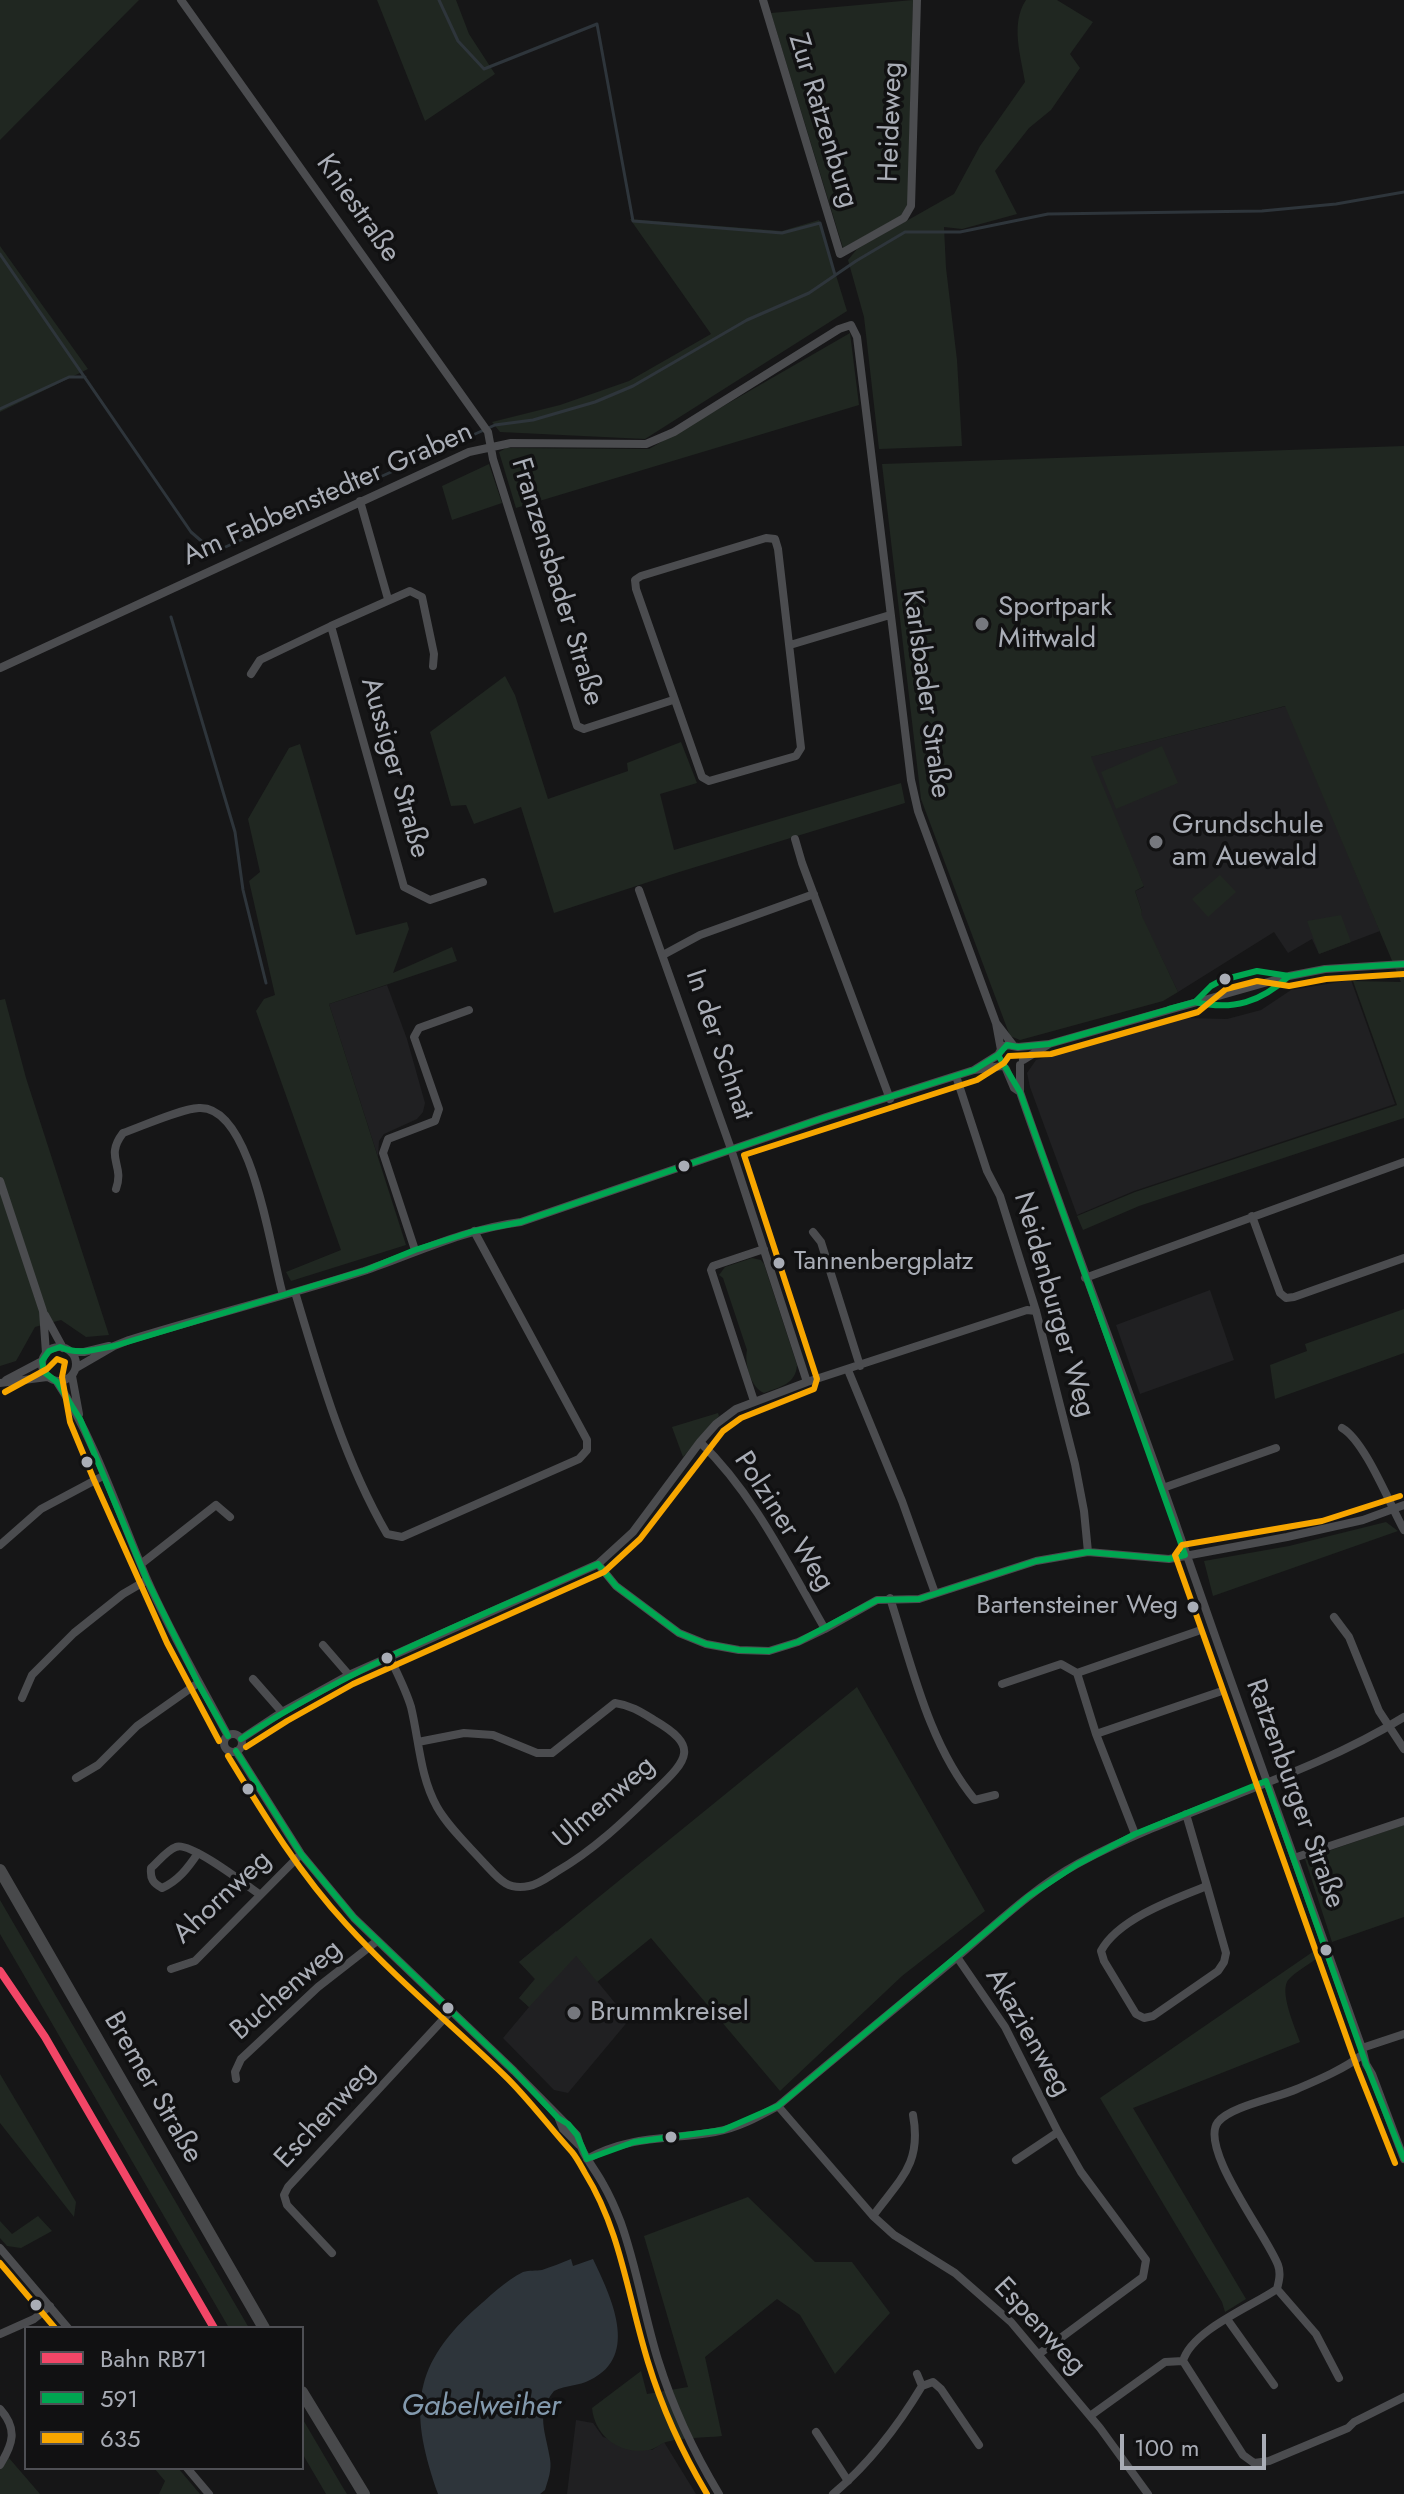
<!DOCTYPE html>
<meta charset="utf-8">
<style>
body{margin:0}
#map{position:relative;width:1404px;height:2494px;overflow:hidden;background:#161617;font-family:Jost,sans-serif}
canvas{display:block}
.legend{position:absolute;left:24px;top:2326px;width:280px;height:144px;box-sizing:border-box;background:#111112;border:2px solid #4e4f54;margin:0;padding:10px 14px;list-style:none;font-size:24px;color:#a9adb6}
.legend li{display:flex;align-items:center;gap:16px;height:40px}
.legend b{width:40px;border:2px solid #4e4f54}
.scale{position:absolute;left:1120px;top:2434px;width:146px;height:36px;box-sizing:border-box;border:4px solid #a9adb6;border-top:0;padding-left:10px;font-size:24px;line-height:28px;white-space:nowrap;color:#a9adb6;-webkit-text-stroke:6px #111112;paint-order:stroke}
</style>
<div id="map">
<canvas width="1404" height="2494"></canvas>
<ul class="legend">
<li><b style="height:10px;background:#f34667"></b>Bahn RB71</li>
<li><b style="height:10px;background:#00a651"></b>591</li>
<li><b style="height:10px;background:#f7a600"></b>635</li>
</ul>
<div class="scale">100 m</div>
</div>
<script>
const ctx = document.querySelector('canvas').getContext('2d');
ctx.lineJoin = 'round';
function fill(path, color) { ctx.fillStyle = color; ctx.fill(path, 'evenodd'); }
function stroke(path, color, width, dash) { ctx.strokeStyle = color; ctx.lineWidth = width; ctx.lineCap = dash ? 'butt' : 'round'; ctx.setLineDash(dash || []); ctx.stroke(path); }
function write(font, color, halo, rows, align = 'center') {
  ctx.font = font + ' Jost,sans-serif'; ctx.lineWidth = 7; ctx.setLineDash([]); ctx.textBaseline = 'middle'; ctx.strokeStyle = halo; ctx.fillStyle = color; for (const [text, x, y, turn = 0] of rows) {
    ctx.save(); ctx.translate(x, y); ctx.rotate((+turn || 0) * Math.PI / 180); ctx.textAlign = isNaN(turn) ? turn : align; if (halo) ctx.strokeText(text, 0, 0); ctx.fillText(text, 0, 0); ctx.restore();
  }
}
fill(new Path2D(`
 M 1286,706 L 1380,931 L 1319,954 L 1312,939 L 1288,953 L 1274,932 L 1178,992 L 1140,914 L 1142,912 L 1135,891 L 1144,887 L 1090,757 Z
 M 1351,980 L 1395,1104 L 1134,1191 L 1077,1215 L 1030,1087 L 1027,1073 L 1036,1060 L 1184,1018 L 1227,1019 L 1261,1010 L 1291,990 Z
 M 387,985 L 407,1039 L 425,1103 L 423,1112 L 417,1119 L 384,1134 L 379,1141 L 378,1157 L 329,1004 Z
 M 1210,1290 L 1234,1360 L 1140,1394 L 1116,1325 Z
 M 556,1931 L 629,2020 L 568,2093 L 554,2090 L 503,2038 L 529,2007 L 519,1998 L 535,1979 L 519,1962 Z
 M 576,2420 L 593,2423 L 603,2437 L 652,2450 L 664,2442 L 696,2494 L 567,2494 Z`), '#202022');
fill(new Path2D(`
 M 0,0 L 139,0 L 0,140 Z
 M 377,0 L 456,0 L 469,34 L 495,74 L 425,121 Z
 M 913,0 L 908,204 L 901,216 L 843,248 L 771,13 Z
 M 1026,0 L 1057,0 L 1093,22 L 1070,54 L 1080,68 L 1051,110 L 1029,128 L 995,171 L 1017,214 L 962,229 L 944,227 L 946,268 L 957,360 L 962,446 L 879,449 L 864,317 L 848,260 L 857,249 L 954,194 L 980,146 L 1025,82 C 1021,56 1010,24 1026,0 Z
 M 630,219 L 782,231 L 819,220 L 847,311 L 645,439 L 500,432 L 492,422 L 560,405 L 629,381 L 711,334 Z
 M 0,246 L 88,369 L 0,412 Z
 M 850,333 L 859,405 L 516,508 L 499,452 L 506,448 L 649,449 Z
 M 1404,446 L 1404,1118 L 1139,1206 L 1083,1230 L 1077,1216 L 1135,1192 L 1397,1105 L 1353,981 L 1401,982 L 1285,706 L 1091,757 L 1144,886 L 1135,891 L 1142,912 L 1141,914 L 1178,992 L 1163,1001 L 1020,1040 L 1010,1036 L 921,799 L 882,464 Z
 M 489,464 L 502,503 L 452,520 L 442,486 Z
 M 505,676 L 515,695 L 548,799 L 628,771 L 627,763 L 681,742 L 697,783 L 660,794 L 674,850 L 901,783 L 905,803 L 676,873 L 554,913 L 521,807 L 474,824 L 466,805 L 451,806 L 430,732 Z
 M 300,744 L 356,935 L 407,922 L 409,929 L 393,973 L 452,947 L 457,961 L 329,1004 L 406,1245 L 291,1281 L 286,1272 L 341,1250 L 256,1011 L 264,999 L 275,995 L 249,881 L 260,872 L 248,819 L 289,748 Z
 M 1162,746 L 1178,783 L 1116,809 L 1101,772 Z
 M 1220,875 L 1236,892 L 1208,917 L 1192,899 Z
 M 1341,915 L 1351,942 L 1319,954 L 1307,921 Z
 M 5,999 L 26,1078 L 109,1335 L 86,1337 L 61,1320 L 35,1327 L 16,1361 L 0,1366 L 0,1000 Z
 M 752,1258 L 761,1260 L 764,1264 L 797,1365 C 796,1384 780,1387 764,1393 C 751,1388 744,1363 747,1350 L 723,1278 L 719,1275 L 725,1267 Z
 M 1404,1309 L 1404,1353 L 1275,1399 L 1270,1365 L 1307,1351 L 1305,1344 Z
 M 718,1413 L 719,1416 L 683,1457 L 672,1427 Z
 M 1386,1522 L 1398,1531 L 1213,1596 L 1204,1561 L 1289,1546 Z
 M 857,1687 L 985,1911 L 902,1976 L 780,2091 L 651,1938 L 597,1982 L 576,1956 L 529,2007 L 519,1998 L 535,1979 L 519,1962 Z
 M 1404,1825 L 1404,1917 L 1332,1942 L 1305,1859 Z
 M 0,1900 L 249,2328 L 229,2328 L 0,1934 Z
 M 1314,1951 L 1316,1959 C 1308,1965 1297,1971 1289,1979 C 1278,1990 1295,2027 1300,2042 L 1133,2108 L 1246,2299 L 1225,2312 L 1222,2302 L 1100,2098 Z
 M 0,2074 L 76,2202 L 74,2217 L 0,2123 Z
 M 748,2197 L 815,2262 L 852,2262 L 890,2313 L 835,2374 L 800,2315 L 777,2299 L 705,2357 L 722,2436 C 704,2438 683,2437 666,2442 C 660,2444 655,2449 649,2450 C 620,2455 595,2437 592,2408 L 641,2371 L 647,2394 L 688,2387 L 644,2236 Z
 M 38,2216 L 52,2231 L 21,2248 L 7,2246 L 0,2238 L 0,2221 L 12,2234 Z
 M 302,2418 L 342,2486 L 347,2494 L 326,2494 L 302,2453 Z
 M 9,2458 L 40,2494 L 0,2494 L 0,2470 Z
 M 154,2468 L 178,2468 L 200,2494 L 159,2494 L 165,2481 Z`), '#202721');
fill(new Path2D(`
 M 571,2259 L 573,2266 L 593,2259 C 610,2295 641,2356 590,2380 C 579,2386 566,2385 554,2391 C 535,2414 546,2432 550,2459 C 552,2470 548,2480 545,2490 L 540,2494 L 438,2494 C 411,2416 409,2369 474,2310 C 488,2298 506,2280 523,2272 C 529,2270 536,2271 542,2270 C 551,2267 561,2263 571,2259 Z`), '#2e353b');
stroke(new Path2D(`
 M 439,0 L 458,41 L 484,69 L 597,24 L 633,221 L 782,233 L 820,223 L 835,275
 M 0,254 L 191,532 L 206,545 L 221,549 L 495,425 L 533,420 L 595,402 L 633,386 L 747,320 L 809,293 L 856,261 L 905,232 L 960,232 L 1048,214 L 1262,211 L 1336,204 L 1404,192
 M 0,409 L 69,377 L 85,377
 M 171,617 L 235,832 L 243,890 L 266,983`), '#2e353b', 3);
stroke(new Path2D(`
 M 181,0 L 488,432 L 493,459 L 577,726 L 584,729 L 673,700
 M 763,0 L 840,254 L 904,218 L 911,206 L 917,0
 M 360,501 L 388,599
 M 766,538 L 775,539 L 778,549 L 801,748 L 796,756 L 709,781 L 702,777 L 636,589 L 635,580 L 641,576 Z
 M 790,645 L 890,615
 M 433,666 L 434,654 L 422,597 L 410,591 L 331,626 L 404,887 L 430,900 L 483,882
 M 0,668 L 469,452 L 511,443 L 646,444 L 674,432 L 839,329 L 851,325 L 857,337 L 911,780 L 918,811 L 996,1023 L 1001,1050
 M 251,674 L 260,660 L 331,626
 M 795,839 L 802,863 L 890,1099
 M 639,890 L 731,1149 L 807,1382
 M 663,955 L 700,935 L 814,894
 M 996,1023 L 1013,1045
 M 1023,1060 L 1049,1044 L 1289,976 L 1325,969 L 1404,964
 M 1006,1069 L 1014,1088 L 1020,1092 C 1071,1239 1127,1383 1178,1530 C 1238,1703 1300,1875 1362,2048 L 1366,2064 L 1372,2074 L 1404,2159
 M 974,1070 L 998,1055 L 1002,1048 L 1007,1045 L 1018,1047 L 1049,1044
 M 956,1076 L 987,1171 L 1000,1196 L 1036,1311 L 1075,1464 L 1084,1511 L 1088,1552
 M 1020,1092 L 1020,1065
 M 0,1181 L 43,1311 L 46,1353
 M 116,1189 C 125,1164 104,1158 123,1133 C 143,1126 180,1109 199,1108 C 253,1105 271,1256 283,1295
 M 1252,1216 L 1280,1293 L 1286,1298 L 1294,1297 L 1404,1258
 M 813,1232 L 821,1242 L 860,1366
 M 415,1250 L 383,1153 L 388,1139 L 435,1121 L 439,1109 L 414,1037 L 419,1028 L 469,1010
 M 1085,1278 L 1404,1162
 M 295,1292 C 319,1373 344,1460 387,1534 L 402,1537 L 579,1459 L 587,1450 L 587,1440 L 474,1231
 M 45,1315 L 63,1348
 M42 1364a17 17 0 1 1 34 0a17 17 0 1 1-34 0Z
 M 71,1352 L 84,1352 L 109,1346
 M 76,1368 L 114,1346 L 129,1340 C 207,1316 286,1296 364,1271 C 416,1253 465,1229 521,1222 L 826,1117 L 974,1070 L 1002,1066
 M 848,1370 L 902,1501 L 935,1593
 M 72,1376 L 79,1414
 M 6,1380 L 42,1361
 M 57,1382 C 95,1439 119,1514 146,1577 C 170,1632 200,1683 228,1736
 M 0,1383 L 47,1377
 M 754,1401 L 711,1270 L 713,1266 L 764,1249
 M 1342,1428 C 1365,1441 1390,1505 1404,1530
 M 700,1442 C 754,1494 788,1565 825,1629
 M 1163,1488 L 1276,1448
 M 0,1545 L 41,1509 L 103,1476
 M 141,1564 L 216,1505 L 230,1517
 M 598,1564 L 616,1586 L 679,1633 L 706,1644 L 739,1650 L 769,1651 L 798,1642 L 825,1629 L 877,1600 L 919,1599 L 1036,1561 L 1088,1552 L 1169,1559 L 1287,1537 L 1363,1520 L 1404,1505
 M 890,1598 C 912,1666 929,1745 975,1800 L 995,1795
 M 1334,1617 L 1349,1637 L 1379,1711 L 1404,1749
 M 323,1645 L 349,1675
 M 389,1656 C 397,1673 406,1690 411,1707 C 419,1740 420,1777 437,1807 C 449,1828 468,1845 484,1863 C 498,1878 507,1891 529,1886 C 539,1884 548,1877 556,1872 C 594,1850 624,1821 655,1791 C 689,1759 699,1746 654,1720 C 641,1712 630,1705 615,1703 L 552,1753 L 537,1753 L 493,1735 L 464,1733 L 418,1742
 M 253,1679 L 282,1712
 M 1002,1684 L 1061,1664 L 1077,1673
 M 22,1698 L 32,1675 L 74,1633 L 123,1594 L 147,1580
 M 1096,1734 L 1077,1673 L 1198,1631
 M224 1743a9 9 0 1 1 18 0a9 9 0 1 1-18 0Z
 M 241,1739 L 282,1712 L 349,1675 L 598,1564 L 633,1532 L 700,1442 L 716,1424 L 736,1409 L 807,1382 L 1027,1310 L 1036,1311
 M 236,1751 L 301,1854 L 354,1918 L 514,2071 L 577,2135 C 581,2154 594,2167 603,2184 C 610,2196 616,2210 621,2223 C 637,2268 644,2315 658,2360 C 673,2408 693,2451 719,2494
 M 76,1778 L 98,1765 L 137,1726 L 198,1683
 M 1186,1814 L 1207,1886
 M 1135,1834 L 1096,1734 L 1219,1692
 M 198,1853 C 188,1868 178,1881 162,1888 C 153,1883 150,1879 151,1868 C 158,1862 167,1850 176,1847 C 189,1841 245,1884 259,1894
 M 1294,1858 L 1404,1821
 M 1207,1886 L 1226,1953 L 1224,1962 L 1218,1971 L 1153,2016 L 1144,2018 L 1136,2014 L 1104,1961 L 1101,1951 C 1118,1919 1174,1899 1207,1886 Z
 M 957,1957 L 1005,2027 L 1058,2132 L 1081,2172 L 1146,2260 L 1143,2277 L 1039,2354
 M 171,1969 L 195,1961 L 301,1854
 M 1362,2048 L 1404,2034
 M 236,2079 L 235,2072 L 241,2059 L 318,1987 L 377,1941
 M 778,2106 L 873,2216 L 894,2235 L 955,2273 L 1011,2322 L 1100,2428 L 1148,2494
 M 559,2119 L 563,2129 L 579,2145
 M 587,2159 C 630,2135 669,2140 715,2132 C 738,2128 758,2117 778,2106 C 837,2056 896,2008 955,1959 C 995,1925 1033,1888 1079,1863 C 1183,1807 1304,1779 1404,1717
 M 1016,2160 L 1058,2132
 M 873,2216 C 900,2179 922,2164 913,2115
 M 0,2248 L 68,2328
 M 332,2253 L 287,2205 L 284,2195 L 288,2187 L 451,2011
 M 1277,2289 L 1316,2334 L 1339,2378
 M 1227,2319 L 1274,2385
 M 0,2334 L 34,2319 L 50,2306
 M 1183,2361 L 1243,2455 L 1254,2463 L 1269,2461 L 1348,2428 L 1354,2422 L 1404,2397
 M 917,2374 L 922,2386
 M 0,2409 C 18,2429 13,2444 0,2465
 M 1090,2416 L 1165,2362 L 1183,2361 C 1192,2330 1251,2307 1277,2289 C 1279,2281 1281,2273 1278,2265 C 1268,2237 1198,2148 1218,2122 C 1231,2106 1277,2098 1297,2089 C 1318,2080 1344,2069 1362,2055
 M 816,2432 L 848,2481
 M 187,2468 L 209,2494
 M 833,2494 C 869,2464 898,2426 922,2386 L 933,2382 L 941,2389 L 979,2445`), '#4b4c4f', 8);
stroke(new Path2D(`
 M 0,1870 L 264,2328
 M 302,2392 L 364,2494`), '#48494b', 12);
stroke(new Path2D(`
 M 1195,1002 C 1233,1011 1261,1002 1289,976
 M 1169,1009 L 1195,1002 L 1211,986 L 1222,980 L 1257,971 L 1289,976 L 1325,969 L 1404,964
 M 998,1055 L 1020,1092 L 1185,1555
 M 598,1564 L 616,1586 L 679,1633 L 706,1644 L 739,1650 L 769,1651 L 798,1642 L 877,1600 L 919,1599 L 1036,1561 L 1088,1552 L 1169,1559 L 1185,1555
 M 228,1736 L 198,1683 L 147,1580 L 80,1419 L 57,1382 L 44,1372 L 42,1361 L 49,1351 L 60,1347 C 78,1355 95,1350 114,1346 L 366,1270 L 415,1250 L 474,1231 L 521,1222 L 826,1117 L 974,1070 L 998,1055 L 1007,1045 L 1018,1047 L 1049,1044 L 1195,1002
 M 241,1739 C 352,1666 477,1618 598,1564
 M 236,1751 L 301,1854 L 354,1918 L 514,2071 L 558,2118 L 568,2124 L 577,2135 L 587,2159
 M 1266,1781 L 1366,2064 L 1404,2159
 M 587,2159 L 634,2142 L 723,2130 L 778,2106 L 1029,1896 L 1076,1865 L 1135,1834 L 1266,1781`), '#00a651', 6);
stroke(new Path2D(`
 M 5,1392 L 47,1369 L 57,1359 L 65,1362 L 62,1377 L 70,1422 L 94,1480 L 167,1643 L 219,1741
 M 246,1747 L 287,1721 L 353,1684 L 604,1572 L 640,1539 L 723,1431 L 741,1418 L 814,1389 L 817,1379 L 744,1155 L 977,1080 L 1004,1063 L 1009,1056 L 1051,1054 L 1198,1012 L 1226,989 L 1257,981 L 1289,986 L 1326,979 L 1404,974
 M 228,1756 C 264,1815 299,1873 346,1924 C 395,1978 452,2025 504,2075 C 529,2099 549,2127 572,2152 C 577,2158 581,2166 585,2173 C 621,2231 628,2298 648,2362 C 662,2408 682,2452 707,2494
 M 1395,2163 L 1357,2067 L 1175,1555 L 1182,1545 L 1322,1521 L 1400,1496
 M 0,2263 L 55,2328`), '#f7a600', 6);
stroke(new Path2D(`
 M 0,1971 L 45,2037 L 214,2328`), '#f34667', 8);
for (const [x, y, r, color] of [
 [982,624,8,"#76787e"],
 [1156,842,8,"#76787e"],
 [1225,979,7,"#a9adb6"],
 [684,1166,7,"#a9adb6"],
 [779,1263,7,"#a9adb6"],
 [87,1462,7,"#a9adb6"],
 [1193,1607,7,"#a9adb6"],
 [387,1658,7,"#a9adb6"],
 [248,1789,7,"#a9adb6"],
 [1326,1950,7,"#a9adb6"],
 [448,2008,7,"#a9adb6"],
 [574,2013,8,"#76787e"],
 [671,2137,7,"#a9adb6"],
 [36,2305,7,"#a9adb6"]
]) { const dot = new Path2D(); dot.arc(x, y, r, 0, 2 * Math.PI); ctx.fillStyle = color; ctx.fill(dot); stroke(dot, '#111112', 3); }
write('26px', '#a9adb6', '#111112', [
 ["Tannenbergplatz",794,1263],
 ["Bartensteiner Weg",1178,1607,"right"]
], 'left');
write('28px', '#a9adb6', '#111112', [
 ["Zur Ratzenburg",822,121,73],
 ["Heideweg",892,122,-88],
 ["Kniestraße",357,209,55],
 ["Am Fabbenstedter Graben",328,495,-24],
 ["Franzensbader Straße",556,582,73],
 ["Karlsbader Straße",925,694,82],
 ["Aussiger Straße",394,768,74],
 ["In der Schnat",718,1045,71],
 ["Neidenburger Weg",1053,1305,74],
 ["Polziner Weg",783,1522,57],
 ["Ratzenburger Straße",1294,1794,70],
 ["Ulmenweg",605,1803,-41],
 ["Ahornweg",223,1898,-43],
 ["Buchenweg",287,1991,-41],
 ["Akazienweg",1027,2033,60],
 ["Bremer Straße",152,2088,60],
 ["Eschenweg",326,2116,-47],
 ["Espenweg",1039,2327,47]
]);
write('28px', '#a9adb6', '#111112', [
 ["Sportpark",998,608],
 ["Mittwald",998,640],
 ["Grundschule",1172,826],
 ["am Auewald",1172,858],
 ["Brummkreisel",590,2013]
], 'left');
write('italic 30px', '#839aae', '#111112', [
 ["Gabelweiher",481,2408]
]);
</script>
